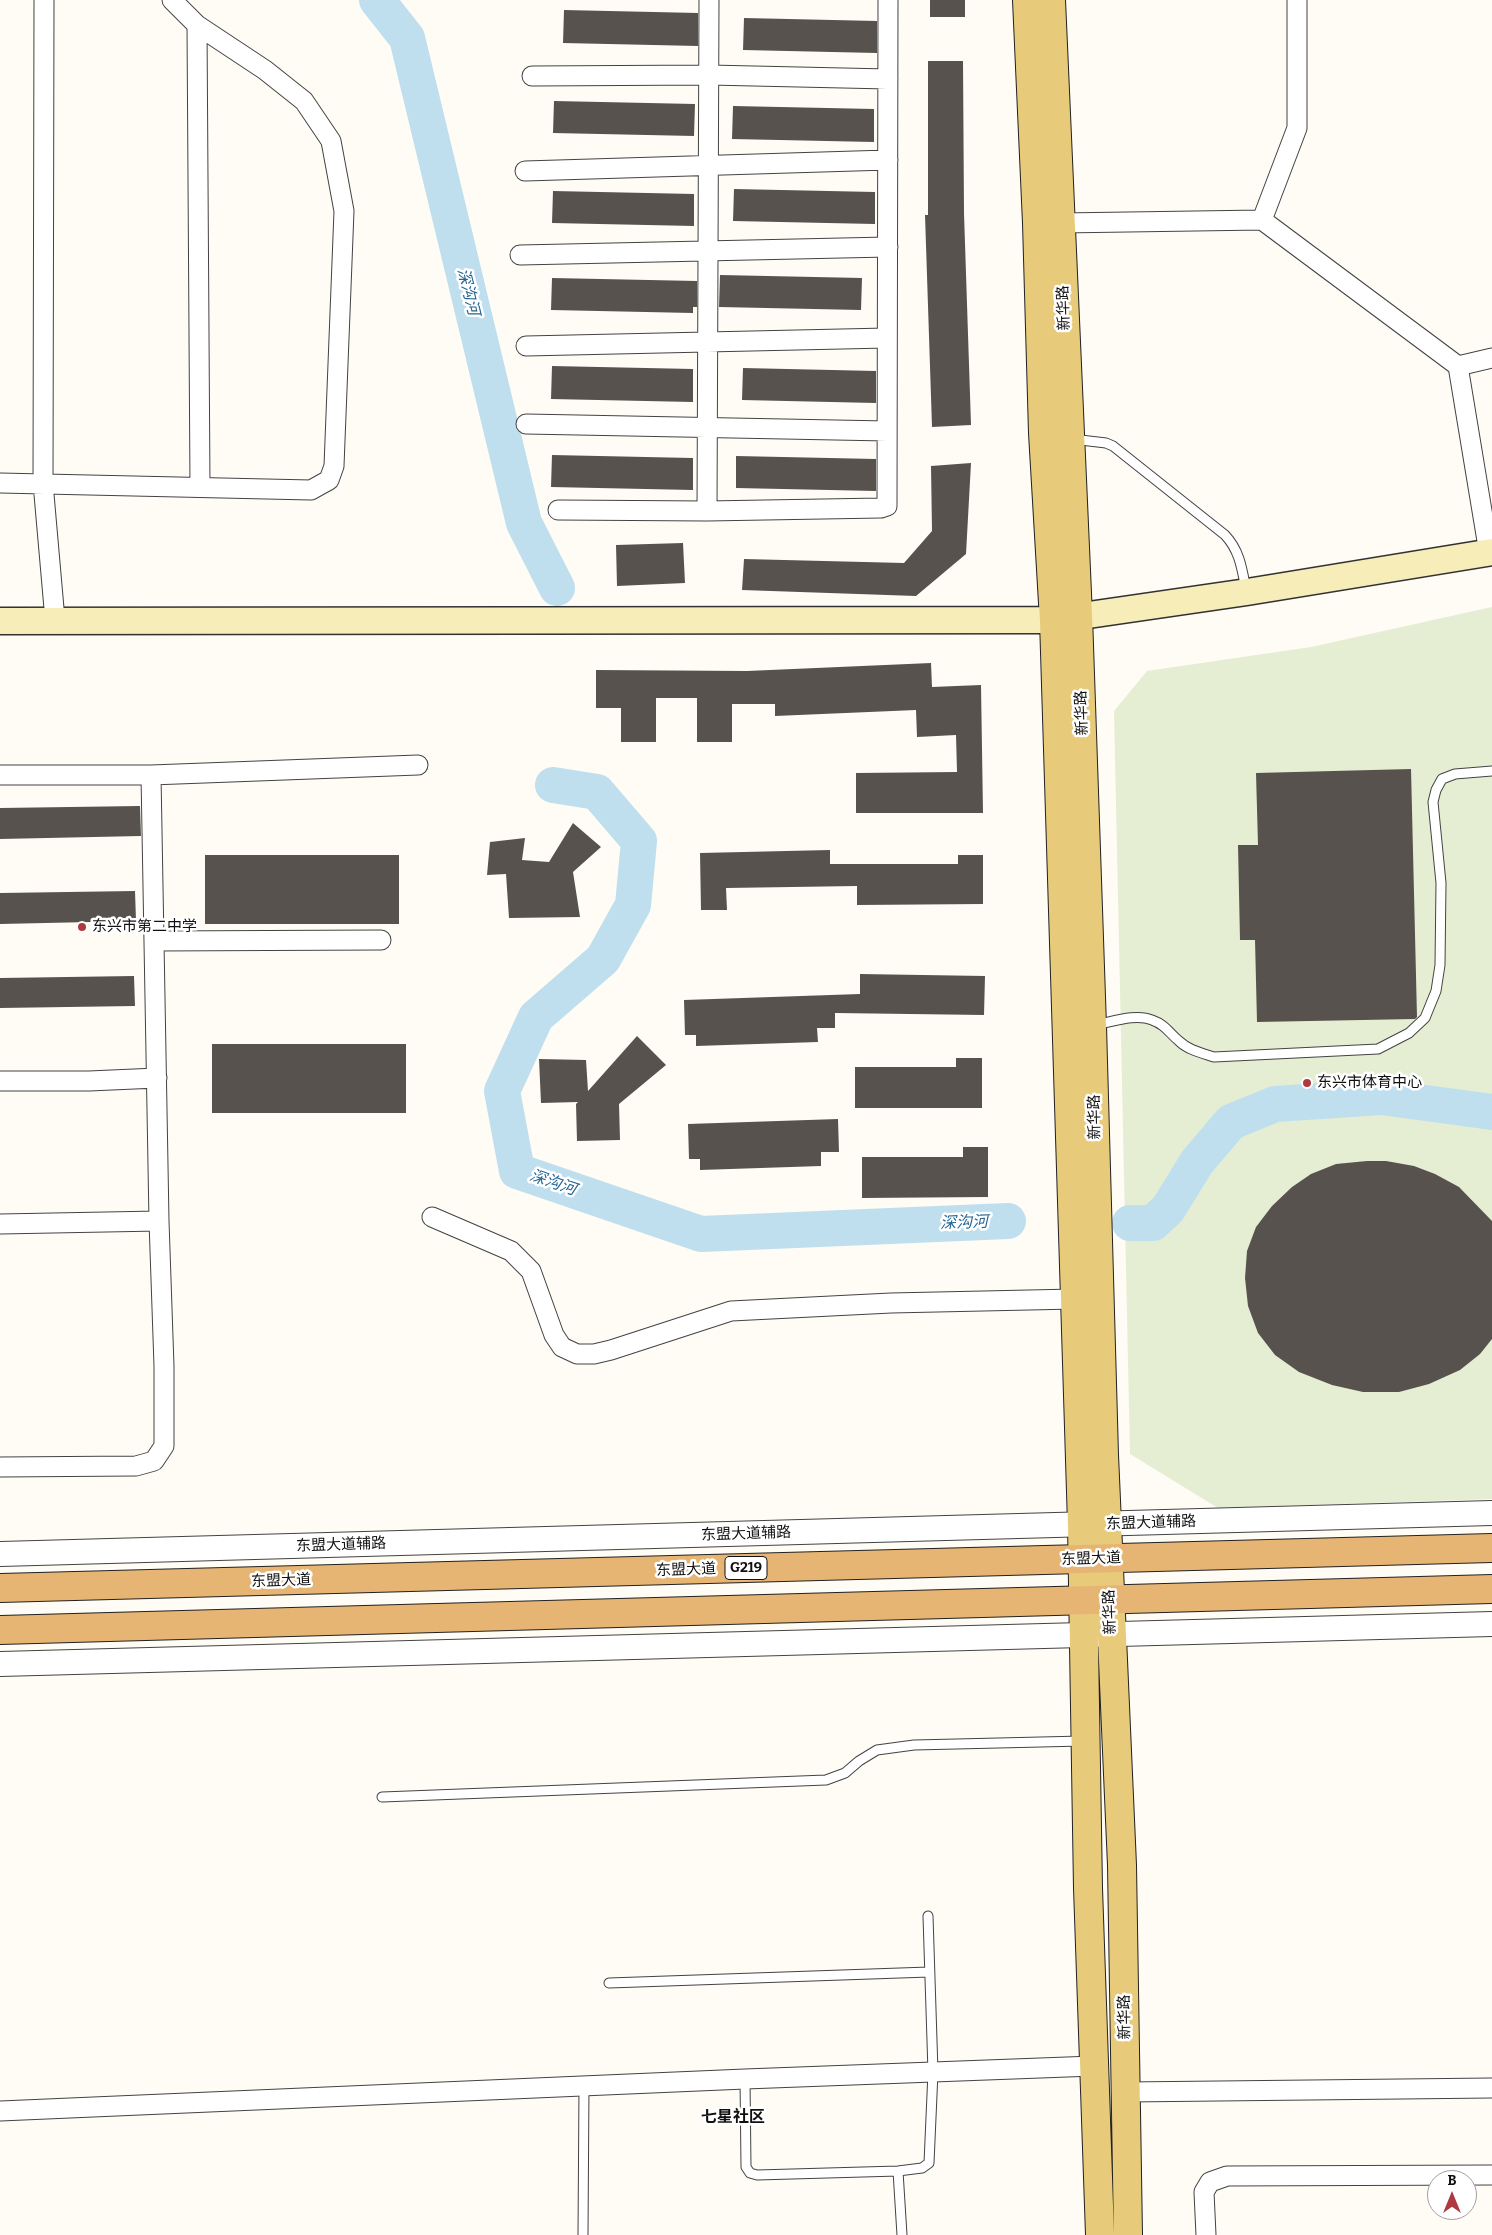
<!DOCTYPE html>
<meta charset="utf-8">
<style>
body{margin:0}
#map{position:relative;width:1492px;height:2235px;overflow:hidden;background:#fefcf5;font-family:Bitter,serif}
canvas{display:block}
.north{position:absolute;left:1427px;top:2170px;width:50px;height:50px;box-sizing:border-box;background:#fff;border:1px solid #9f9f9f;border-radius:50%;rotate:0deg;font-size:14px;font-weight:700;line-height:20px;text-align:center;color:#101010}
.north::after{content:'';display:block;margin:auto;width:18px;height:22px;background:#b03841;clip-path:polygon(50% 0,100% 100%,50% 72%,0 100%)}
</style>
<div id="map">
<canvas width="1492" height="2235"></canvas>
<div class="north">B</div>
</div>
<script>
const ctx = document.querySelector('canvas').getContext('2d');
ctx.lineJoin = 'round';
function fill(path, color) { ctx.fillStyle = color; ctx.fill(path, 'evenodd'); }
function stroke(path, color, width, dash) { ctx.strokeStyle = color; ctx.lineWidth = width; ctx.lineCap = dash ? 'butt' : 'round'; ctx.setLineDash(dash || []); ctx.stroke(path); }
function write(font, color, halo, rows, align = 'center') {
  ctx.font = font + ' Bitter,"Noto Sans SC",serif'; ctx.lineWidth = 5; ctx.setLineDash([]); ctx.textBaseline = 'middle'; ctx.strokeStyle = halo; ctx.fillStyle = color; for (const [text, x, y, turn = 0] of rows) {
    ctx.save(); ctx.translate(x, y); ctx.rotate((+turn || 0) * Math.PI / 180); ctx.textAlign = isNaN(turn) ? turn : align; if (halo) ctx.strokeText(text, 0, 0); ctx.fillText(text, 0, 0); ctx.restore();
  }
}
fill(new Path2D(`
 M 1492,607 L 1492,1499 L 1218,1508 L 1130,1454 L 1114,711 L 1147,671 L 1311,647 Z`), '#e5eed2');
stroke(new Path2D(`
 M 377,0 L 407,38 L 524,523 L 557,588
 M 553,785 L 597,792 L 639,841 L 633,905 L 603,959 L 536,1017 L 502,1091 L 517,1171 L 701,1234 L 1008,1221
 M 1130,1223 L 1153,1223 L 1168,1209 L 1197,1162 L 1231,1122 L 1275,1104 L 1381,1097 L 1492,1112`), '#bfdfef', 36);
fill(new Path2D(`
 M 930,0 L 965,0 L 965,17 L 930,17 Z
 M 564,10 L 698,13 L 698,46 L 563,43 Z
 M 744,18 L 877,21 L 877,53 L 743,50 Z
 M 928,61 L 963,61 L 964,213 L 971,425 L 932,427 L 925,215 L 928,215 Z
 M 554,101 L 695,104 L 694,136 L 553,133 Z
 M 733,106 L 874,109 L 874,142 L 732,139 Z
 M 734,189 L 875,192 L 875,224 L 733,221 Z
 M 553,191 L 694,194 L 694,226 L 552,223 Z
 M 720,275 L 862,278 L 861,310 L 719,307 Z
 M 552,278 L 697,281 L 697,307 L 693,307 L 693,313 L 551,310 Z
 M 552,366 L 693,369 L 693,402 L 551,399 Z
 M 743,368 L 876,371 L 876,403 L 742,400 Z
 M 552,455 L 693,458 L 693,490 L 551,487 Z
 M 736,456 L 876,459 L 876,491 L 736,488 Z
 M 971,463 L 966,554 L 916,596 L 742,590 L 744,559 L 904,563 L 932,531 L 931,466 Z
 M 683,543 L 685,583 L 617,586 L 616,545 Z
 M 931,663 L 932,687 L 981,685 L 983,813 L 856,813 L 856,773 L 957,772 L 956,735 L 917,737 L 916,710 L 775,716 L 775,704 L 732,704 L 732,742 L 697,742 L 697,698 L 656,698 L 656,742 L 621,742 L 621,708 L 596,708 L 596,670 L 747,671 Z
 M 1411,769 L 1417,1017 L 1415,1019 L 1257,1022 L 1255,940 L 1240,940 L 1238,845 L 1258,845 L 1256,773 Z
 M 140,806 L 141,836 L 0,839 L 0,808 Z
 M 573,823 L 601,847 L 573,872 L 580,917 L 509,918 L 506,874 L 487,875 L 490,842 L 525,838 L 522,860 L 549,862 Z
 M 830,850 L 830,864 L 958,864 L 958,855 L 983,855 L 983,904 L 857,905 L 857,886 L 726,888 L 727,910 L 701,910 L 700,853 Z
 M 205,855 L 399,855 L 399,924 L 205,924 Z
 M 135,891 L 136,921 L 0,924 L 0,893 Z
 M 860,974 L 985,976 L 984,1015 L 835,1013 L 835,1028 L 817,1028 L 818,1042 L 696,1046 L 696,1035 L 685,1035 L 684,1000 L 860,994 Z
 M 134,976 L 135,1006 L 0,1008 L 0,978 Z
 M 637,1036 L 666,1065 L 619,1104 L 620,1140 L 577,1141 L 576,1104 L 578,1102 L 541,1103 L 539,1059 L 586,1060 L 588,1091 Z
 M 212,1044 L 406,1044 L 406,1113 L 212,1113 Z
 M 956,1058 L 982,1058 L 982,1108 L 855,1108 L 855,1067 L 956,1067 Z
 M 838,1119 L 839,1152 L 821,1152 L 821,1166 L 700,1170 L 700,1159 L 689,1159 L 688,1124 Z
 M 963,1147 L 988,1147 L 988,1197 L 862,1198 L 862,1157 L 963,1157 Z
 M 1367,1161 L 1386,1161 L 1414,1166 L 1435,1174 L 1459,1187 L 1492,1221 L 1492,1339 L 1480,1354 L 1460,1370 L 1429,1384 L 1399,1392 L 1363,1392 L 1332,1385 L 1299,1372 L 1275,1355 L 1258,1333 L 1248,1306 L 1245,1278 L 1247,1251 L 1256,1227 L 1272,1206 L 1292,1187 L 1311,1174 L 1336,1164 Z`), '#58524e');
const service = new Path2D(`
 M 1072,439 L 1106,443 L 1113,446 L 1225,535 C 1240,551 1242,569 1246,590
 M 1095,1025 C 1112,1022 1136,1013 1152,1020 C 1166,1025 1169,1033 1179,1041 C 1188,1050 1202,1053 1214,1057 L 1378,1049 L 1409,1033 L 1425,1018 L 1436,991 L 1440,965 L 1441,883 L 1433,802 L 1436,790 L 1442,779 L 1455,774 L 1492,771
 M 382,1797 L 826,1780 L 845,1773 L 859,1761 L 877,1750 L 914,1745 L 1083,1741
 M 609,1983 L 929,1972
 M 745,2079 L 746,2167 L 750,2173 L 757,2175 L 898,2171 L 922,2168 L 929,2163 L 933,2072 L 928,1916
 M 898,2171 L 902,2235
 M 583,2235 L 584,2086`);
const minor = new Path2D(`
 M 44,0 L 43,483 L 55,620
 M 197,25 L 200,487
 M 532,76 L 709,75 L 888,79
 M 525,171 L 888,160
 M 1262,220 L 1297,128 L 1297,0
 M 1061,223 L 1262,220 L 1458,366 L 1489,553
 M 520,255 L 888,247
 M 526,346 L 887,338
 M 1458,366 L 1492,358
 M 526,424 L 887,431
 M 0,483 L 311,490 L 329,480 L 334,466 L 344,211 L 331,141 L 304,101 L 265,70 L 197,25 L 172,0
 M 558,510 L 707,511 L 881,508 L 887,506 L 888,0
 M 707,511 L 709,0
 M 0,775 L 151,775 L 159,1221 L 164,1366 L 164,1446 L 154,1461 L 136,1466 L 0,1467
 M 151,775 L 418,765
 M 154,941 L 381,940
 M 0,1081 L 89,1081 L 157,1078
 M 432,1217 L 511,1251 L 531,1271 L 554,1335 L 562,1347 L 577,1354 L 594,1354 L 611,1350 L 731,1311 L 891,1303 L 1075,1299
 M 0,1224 L 159,1221
 M 1127,2092 L 1492,2088
 M 0,2111 L 745,2079 L 1094,2066
 M 1206,2235 L 1204,2192 L 1210,2182 L 1227,2176 L 1492,2175`);
const tertiary = new Path2D(`
 M 0,1554 L 1492,1513
 M 0,1664 L 1492,1624`);
const secondary = new Path2D(`
 M 0,621 L 1054,620 L 1247,592 L 1492,552`);
const primary = new Path2D(`
 M 1027,0 L 1037,223 L 1043,433 L 1054,620 L 1082,1524 L 1088,1888 L 1100,2235
 M 1051,0 L 1078,616 L 1092,1026 L 1104,1455 L 1122,1865 L 1128,2235`);
const trunk = new Path2D(`
 M 0,1588 L 1492,1548
 M 0,1630 L 1492,1589`);
stroke(service, '#434343', 11);
stroke(minor, '#434343', 21);
stroke(tertiary, '#434343', 26);
stroke(secondary, '#323232', 29);
stroke(primary, '#212121', 30);
stroke(trunk, '#212121', 30);
stroke(service, '#fff', 9);
stroke(minor, '#fff', 19);
stroke(tertiary, '#fff', 24);
stroke(secondary, '#f6edb8', 26);
stroke(primary, '#e8ca7b', 28);
stroke(trunk, '#e6b574', 28);
for (const [x, y, r, color] of [
 [82,927,5,"#b03841"],
 [1307,1083,5,"#b03841"]
]) { const dot = new Path2D(); dot.arc(x, y, r, 0, 2 * Math.PI); ctx.fillStyle = color; ctx.fill(dot); stroke(dot, '#fff', 2); }
for (const [x, y, w] of [
 [746,1568,42]
]) { const box = new Path2D(); box.roundRect(x - w / 2, y - 11.5, w, 23, 4); ctx.fillStyle = '#fff'; ctx.fill(box); stroke(box, '#101010', 1); }
write('bold 14px', '#101010', null, [
 ["G219",746,1568]
]);
write('15px', '#101010', '#fff', [
 ["新华路",1064,308,-92],
 ["新华路",1082,713,-92],
 ["新华路",1095,1117,-91],
 ["东盟大道辅路",1151,1523,-2],
 ["东盟大道辅路",746,1534,-2],
 ["东盟大道辅路",341,1545,-2],
 ["东盟大道",1091,1559,-2],
 ["东盟大道",686,1570,-2],
 ["东盟大道",281,1581,-2],
 ["新华路",1110,1612,-92],
 ["新华路",1125,2017,-91]
]);
write('15px', '#101010', '#fff', [
 ["东兴市第二中学",92,927],
 ["东兴市体育中心",1317,1083]
], 'left');
write('italic 16px', '#286894', '#fff', [
 ["深沟河",468,292,76],
 ["深沟河",553,1183,19],
 ["深沟河",964,1223,-2]
]);
write('bold 16px', '#101010', '#fff', [
 ["七星社区",733,2118]
]);
</script>
